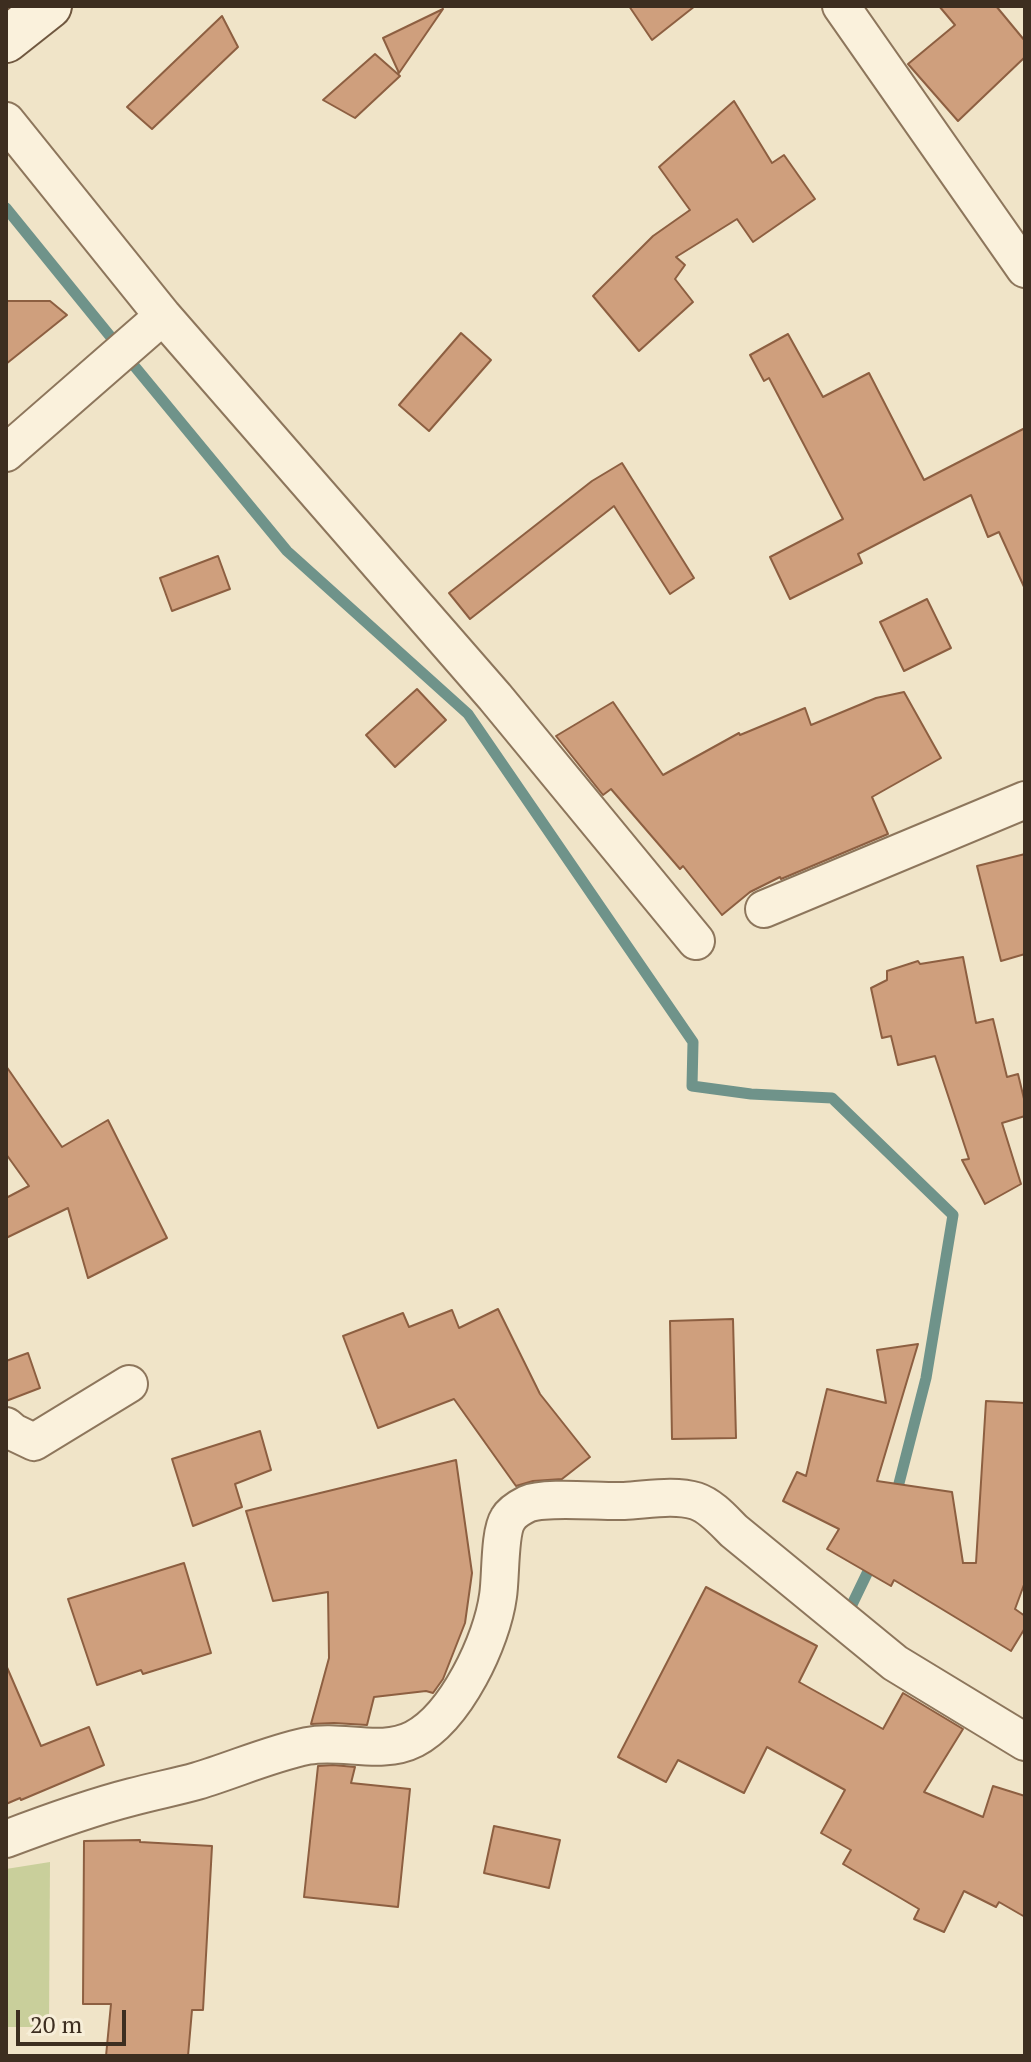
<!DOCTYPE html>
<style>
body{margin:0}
#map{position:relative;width:1031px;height:2062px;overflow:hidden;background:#f0e4c8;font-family:"PT Serif",serif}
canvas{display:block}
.frame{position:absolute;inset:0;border:8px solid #3d2e20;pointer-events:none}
.scale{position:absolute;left:16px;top:2010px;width:110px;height:36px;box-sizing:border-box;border:4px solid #3d2e20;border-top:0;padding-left:10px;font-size:24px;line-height:28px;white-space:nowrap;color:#3d2e20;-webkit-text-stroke:6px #f7eed8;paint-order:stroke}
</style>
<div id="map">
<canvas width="1031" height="2062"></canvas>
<div class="frame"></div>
<div class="scale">20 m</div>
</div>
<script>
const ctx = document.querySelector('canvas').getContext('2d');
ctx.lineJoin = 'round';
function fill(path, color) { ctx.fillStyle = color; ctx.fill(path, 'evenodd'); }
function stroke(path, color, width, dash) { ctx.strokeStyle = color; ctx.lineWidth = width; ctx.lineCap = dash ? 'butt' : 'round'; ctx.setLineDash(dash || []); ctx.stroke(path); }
fill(new Path2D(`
 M 50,1862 L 49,2027 L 6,2027 L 6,1869 Z`), '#c9cf9b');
stroke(new Path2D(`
 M 6,208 L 110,336
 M 131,362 L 287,551 L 468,714 L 693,1042 L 692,1086 L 751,1094 L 832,1098 L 953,1215 L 926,1378 L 896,1495
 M 846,1617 L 873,1561`), '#6f938a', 11);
const building = new Path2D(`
 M 629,6 L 695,6 L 652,40 Z
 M 939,6 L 996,6 L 1025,41 L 1025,57 L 958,121 L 908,64 L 955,25 Z
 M 443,9 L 399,73 L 383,38 Z
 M 222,16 L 238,47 L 152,129 L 127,107 Z
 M 375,54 L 400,76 L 355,118 L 323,100 Z
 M 734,101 L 772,163 L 784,155 L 815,199 L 753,242 L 737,219 L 676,257 L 685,265 L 675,279 L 693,302 L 639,351 L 593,296 L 653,236 L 690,210 L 659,167 Z
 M 6,301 L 50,301 L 67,315 L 6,364 Z
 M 461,333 L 491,360 L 429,431 L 399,405 Z
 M 788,334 L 823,397 L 869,373 L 924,480 L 1025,428 L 1025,589 L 999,532 L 988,537 L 971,495 L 858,554 L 862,563 L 790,599 L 770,557 L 843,519 L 769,378 L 764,381 L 750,355 Z
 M 622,463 L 694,578 L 670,594 L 614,506 L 470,619 L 449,593 L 592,481 Z
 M 218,556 L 230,589 L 172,611 L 160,578 Z
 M 927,599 L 951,648 L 904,671 L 880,622 Z
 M 417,689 L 446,720 L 395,767 L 366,735 Z
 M 904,692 L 941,758 L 872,797 L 888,834 L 781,879 L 780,877 L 750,892 L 722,915 L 683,866 L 680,869 L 611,789 L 603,795 L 556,736 L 613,702 L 663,775 L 739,733 L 740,735 L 805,708 L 811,725 L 876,698 Z
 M 1025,854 L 1025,954 L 1001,961 L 977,866 Z
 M 963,957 L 976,1023 L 993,1019 L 1007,1077 L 1018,1074 L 1025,1103 L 1025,1116 L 1002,1123 L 1021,1184 L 985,1204 L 962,1160 L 969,1159 L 935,1056 L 898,1065 L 891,1036 L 882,1038 L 871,988 L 887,980 L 887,971 L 918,961 L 920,964 Z
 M 6,1066 L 62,1147 L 108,1120 L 167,1238 L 88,1278 L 68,1208 L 6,1238 L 6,1198 L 29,1186 L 6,1154 Z
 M 498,1309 L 540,1394 L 590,1457 L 562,1479 L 533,1481 L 516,1486 L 454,1399 L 378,1428 L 343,1336 L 403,1313 L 409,1327 L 452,1310 L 459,1328 Z
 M 733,1319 L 736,1438 L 672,1439 L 670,1321 Z
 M 918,1344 L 877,1481 L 952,1492 L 963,1563 L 976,1563 L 986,1401 L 1025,1403 L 1025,1582 L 1015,1609 L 1025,1616 L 1025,1628 L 1011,1651 L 894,1580 L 891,1586 L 827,1549 L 839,1529 L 783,1501 L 797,1472 L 806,1476 L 827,1389 L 886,1403 L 877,1350 Z
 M 28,1353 L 40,1388 L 6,1401 L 6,1361 Z
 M 260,1431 L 271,1470 L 235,1484 L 242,1507 L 193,1526 L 172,1459 Z
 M 456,1460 L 472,1573 L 465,1623 L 443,1679 L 433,1693 L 426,1691 L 374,1697 L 367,1725 L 334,1723 L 311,1724 L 329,1658 L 328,1592 L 273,1601 L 246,1511 Z
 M 184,1563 L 211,1653 L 143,1674 L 141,1670 L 97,1685 L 68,1599 Z
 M 706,1587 L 817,1646 L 799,1682 L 883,1729 L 903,1693 L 963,1729 L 924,1792 L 983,1817 L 993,1786 L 1025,1796 L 1025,1917 L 999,1902 L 996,1907 L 964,1891 L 944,1932 L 914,1919 L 919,1909 L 843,1864 L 851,1850 L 821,1833 L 845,1790 L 767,1747 L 744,1793 L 678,1760 L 666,1782 L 618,1757 Z
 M 6,1665 L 41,1746 L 89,1727 L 104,1765 L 21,1800 L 20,1798 L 6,1804 Z
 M 333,1765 L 355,1767 L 351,1783 L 410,1789 L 398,1907 L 304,1897 L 318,1766 Z
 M 494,1826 L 560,1840 L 549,1888 L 484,1873 Z
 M 140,1840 L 140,1842 L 212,1846 L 203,2010 L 192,2010 L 188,2056 L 106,2056 L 111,2004 L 83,2004 L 84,1841 Z`);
fill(building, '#cf9f7d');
stroke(building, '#8d5f41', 2);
const street = new Path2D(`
 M 841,6 L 1025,269
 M 6,121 L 163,316 L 495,697 L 696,941
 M 6,453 L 163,316
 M 764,909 L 1025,800
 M 6,1426 L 13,1432 L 34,1442 L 129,1384
 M 6,1839 C 48,1823 89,1808 132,1797 C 154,1791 176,1787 197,1781 C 234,1770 269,1754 307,1746 C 342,1739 381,1756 414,1739 C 456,1717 492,1641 498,1596 C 501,1578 499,1533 508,1519 C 512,1512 521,1507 527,1504 C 546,1496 600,1502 624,1501 C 646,1500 674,1494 696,1501 C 711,1506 723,1520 734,1531 L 895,1663 L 1025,1742`);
const secondary = new Path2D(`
 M 6,40 L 49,6`);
stroke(street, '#8d765c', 40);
stroke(secondary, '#6f573f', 48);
stroke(street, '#faf1dc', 36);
stroke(secondary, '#faf1dc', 44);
</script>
